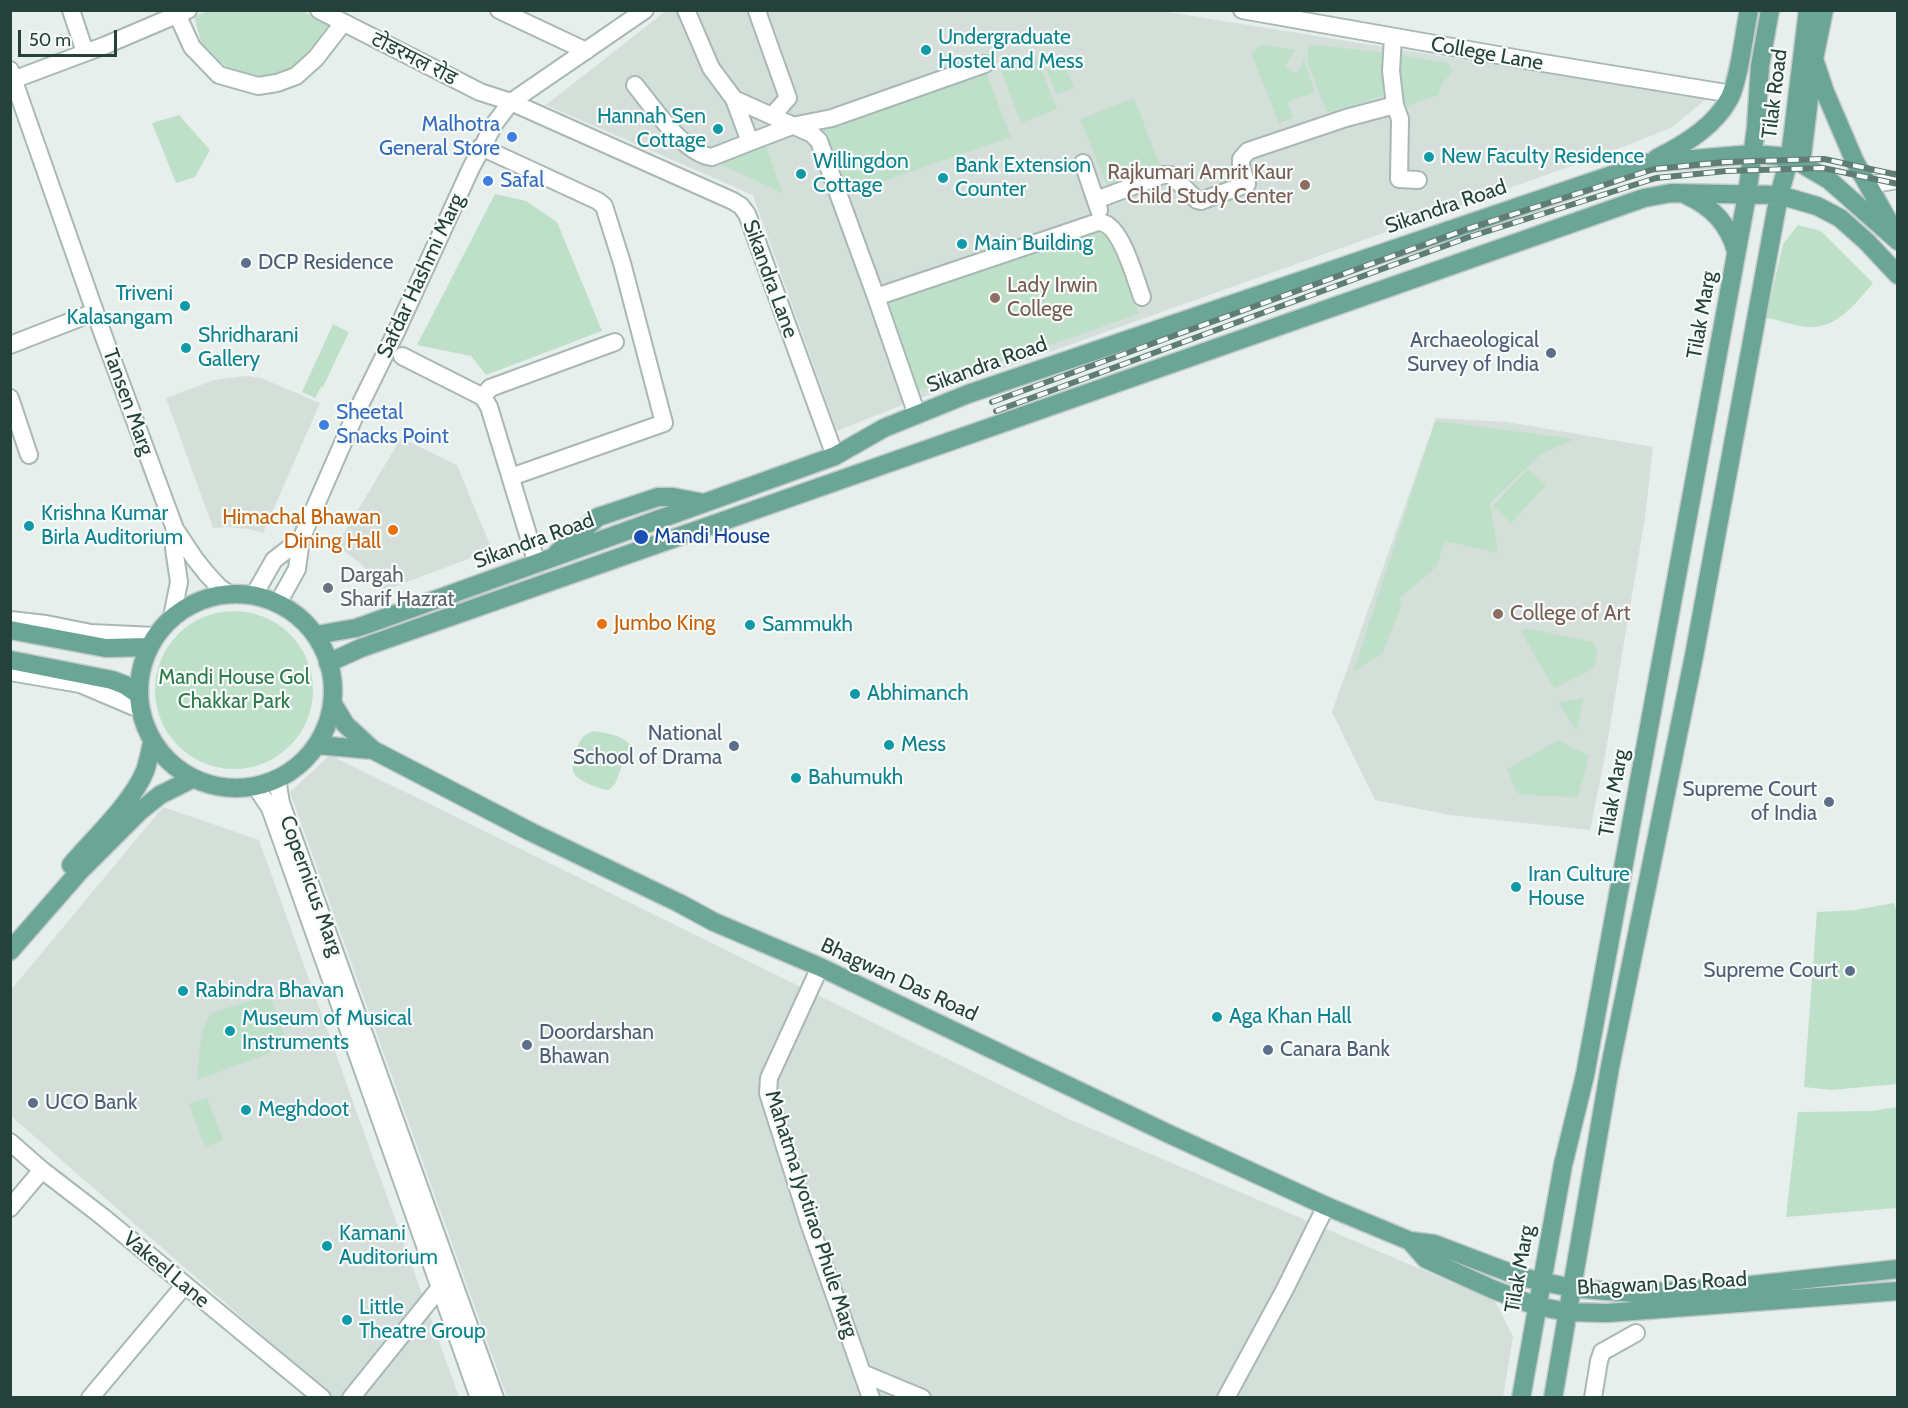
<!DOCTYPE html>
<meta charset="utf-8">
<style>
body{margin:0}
#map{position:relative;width:1908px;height:1408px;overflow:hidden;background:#e6efeb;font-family:Cabin,sans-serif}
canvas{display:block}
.frame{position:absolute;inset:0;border:12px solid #24423a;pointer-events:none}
.scale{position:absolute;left:18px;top:30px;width:99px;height:27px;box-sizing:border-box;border:3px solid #24423a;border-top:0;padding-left:8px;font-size:18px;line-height:21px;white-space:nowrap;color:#24423a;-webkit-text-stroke:4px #f7fbf9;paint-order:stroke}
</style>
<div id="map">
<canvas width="1908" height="1408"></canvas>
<div class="frame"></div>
<div class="scale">50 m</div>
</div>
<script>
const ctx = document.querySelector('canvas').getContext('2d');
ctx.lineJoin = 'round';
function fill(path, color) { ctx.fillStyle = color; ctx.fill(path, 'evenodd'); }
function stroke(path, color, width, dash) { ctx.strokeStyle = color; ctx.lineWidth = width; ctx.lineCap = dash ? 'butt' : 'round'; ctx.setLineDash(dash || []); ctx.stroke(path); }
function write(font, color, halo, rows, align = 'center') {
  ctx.font = font + ' Cabin,"Noto Sans Devanagari",sans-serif'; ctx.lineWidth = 4.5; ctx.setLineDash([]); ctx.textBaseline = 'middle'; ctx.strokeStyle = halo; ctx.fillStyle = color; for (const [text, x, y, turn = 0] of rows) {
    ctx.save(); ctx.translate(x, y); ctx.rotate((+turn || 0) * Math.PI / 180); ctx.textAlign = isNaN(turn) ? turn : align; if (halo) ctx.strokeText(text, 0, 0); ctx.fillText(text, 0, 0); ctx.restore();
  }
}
fill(new Path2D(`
 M 667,10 L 1162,11 L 1706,99 L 1671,128 L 1605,154 L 912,401 L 837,431 L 753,195 L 546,105 Z
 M 246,376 L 261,378 L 320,403 L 263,533 L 249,529 L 228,527 L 213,528 L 166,398 L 214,380 Z
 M 1436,418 L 1507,422 L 1653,447 L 1645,517 L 1605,756 L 1590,830 L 1450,815 L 1375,800 L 1332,712 Z
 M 401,438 L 457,465 L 492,550 L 383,591 L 362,565 L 337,545 Z
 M 330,755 L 1069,1119 L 1495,1301 L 1513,1337 L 1503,1397 L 507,1397 L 290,792 Z
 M 163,807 L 259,840 L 459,1397 L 333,1397 L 11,1116 L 11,990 Z`), '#d4dfda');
fill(new Path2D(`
 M 211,10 L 302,11 L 335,26 L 322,52 L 290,72 L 258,76 L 227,68 L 201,42 L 194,16 Z
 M 1309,44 L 1387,53 L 1383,96 L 1327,113 L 1307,61 Z
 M 1261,45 L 1295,50 L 1285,67 L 1296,74 L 1304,60 L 1315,92 L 1288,102 L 1293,118 L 1279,123 L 1251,53 Z
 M 1402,55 L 1448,63 L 1453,71 L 1441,85 L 1439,95 L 1402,108 L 1397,71 Z
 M 1036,56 L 1057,109 L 1021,123 L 1001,70 Z
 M 1063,62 L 1074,88 L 1057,95 L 1046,69 Z
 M 985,70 L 1011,137 L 844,195 L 820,130 Z
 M 1134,98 L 1161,168 L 1108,188 L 1080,119 Z
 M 179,115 L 210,150 L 195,177 L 176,183 L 152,123 Z
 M 765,142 L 782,193 L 713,161 Z
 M 495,194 L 526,201 L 557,222 L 602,331 L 486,375 L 471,356 L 417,345 Z
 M 1798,225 L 1821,231 L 1873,283 C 1856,303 1837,329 1808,327 C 1794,326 1780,320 1766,318 L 1783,244 Z
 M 1102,228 L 1108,230 L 1139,314 L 914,392 L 883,303 Z
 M 333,324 L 349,332 L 323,387 L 321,387 L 315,398 L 302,392 Z
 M 1435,421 L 1575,439 L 1541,454 L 1490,503 L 1498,553 L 1445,541 L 1437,566 L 1399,599 L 1402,604 L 1383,652 L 1353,673 Z
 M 1528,469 L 1546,485 L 1511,523 L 1493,506 Z
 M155 690a79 79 0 1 1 158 0a79 79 0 1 1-158 0Z
 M 1527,628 L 1593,642 L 1598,652 L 1594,666 L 1581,675 L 1554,688 L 1521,632 Z
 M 1584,698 L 1576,731 L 1558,702 Z
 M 594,731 C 606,733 623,735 630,745 L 615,784 L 609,790 C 602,790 579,781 575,775 C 569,766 576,746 582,738 C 585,734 589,733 594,731 Z
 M 1558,740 L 1589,756 L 1578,797 L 1537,796 L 1517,793 L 1507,769 Z
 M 1894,903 L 1898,917 L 1897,1084 L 1831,1090 L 1804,1087 L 1817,912 L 1855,910 Z
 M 269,995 L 289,1046 L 197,1080 C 199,1062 199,1023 213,1012 Z
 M 207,1097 L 223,1140 L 205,1147 L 189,1104 Z
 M 1897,1107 L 1897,1208 L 1786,1217 L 1798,1112 L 1872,1111 Z`), '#bfe0c8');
const minor = new Path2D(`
 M 71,10 L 85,52
 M 319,10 L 480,92 L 511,102 L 733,201 L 741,206 L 747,214 L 835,456
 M 499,10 L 586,51
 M 686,10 L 711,68 L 734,99 L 812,134 L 819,141 L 876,297
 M 1242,10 L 1543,63 L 1732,94
 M 757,11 L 788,98 L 772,116
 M 177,14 L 192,47 L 219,75 L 258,86 L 277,83 L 296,76 L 316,58 L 343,23
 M 10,70 L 101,329 L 175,529 L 195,559 L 207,574 L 219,587 L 229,594
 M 10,81 L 106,45 L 188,10
 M 635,85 C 652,106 684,154 712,157 L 750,142
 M 734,99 L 750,142 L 792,126 L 832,118 L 985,64
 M 1395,105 L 1400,119 L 1399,179 L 1418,180
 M 481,147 L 598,201 L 604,206 L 622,263 L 664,423 L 511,477
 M 1083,163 L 1099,210
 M 1868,185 L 1898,180
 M 1096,200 L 1163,175 L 1171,175 L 1197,200 L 1201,201 L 1206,199 L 1247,184 L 1241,167 L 1241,159 L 1248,151 L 1346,118 L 1395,105 L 1391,71 L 1393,37
 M 10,345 L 95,312
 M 402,356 L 483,397 L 489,407 L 537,564
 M 483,397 L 490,388 L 615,342
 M 10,398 L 29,455
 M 917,415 L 876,297 L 1098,222 C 1121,221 1135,279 1142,297
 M 254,595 L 274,560 L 301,539
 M 278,603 L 297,569 L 301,539 L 356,413 L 397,330 L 471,168 L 495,123 L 511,102 L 645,10
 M 172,617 L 179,582 L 174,548 L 175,529
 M 10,620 L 46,624 L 91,633 L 155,636
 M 10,672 L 80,684 L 139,709
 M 277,779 L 281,803 L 495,1398
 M 256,787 L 270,808 L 479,1398
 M 820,967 L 769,1078 L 768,1093 L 809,1223 L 871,1398
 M 10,1142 L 42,1170 L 103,1217 L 322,1398
 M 10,1208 L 42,1170
 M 862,1373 L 922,1398
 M 90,1398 L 184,1286
 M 351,1398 L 446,1280
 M 1226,1398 L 1285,1289 L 1326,1206
 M 1593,1398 L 1599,1361 L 1602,1352 L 1636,1333`);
const major = new Path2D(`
 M 1814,59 L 1825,92 L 1855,162 L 1897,236
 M 1657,158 C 1684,145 1713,127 1728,101 C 1739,83 1744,33 1749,10
 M 1801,163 L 1814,59 L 1824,10
 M 1686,195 C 1711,206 1729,224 1736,251
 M 557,553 L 598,517 L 658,497 L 673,497 L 704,503
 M139 691a97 97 0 1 1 194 0a97 97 0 1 1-194 0Z
 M 10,630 L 106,648 L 149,647
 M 316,635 L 356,628 L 368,624 L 835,456 L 884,428 L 968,394 L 1647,163 L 1752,154 L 1790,157 L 1829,180 L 1898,241
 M 10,660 L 112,680 L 125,685 L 138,694
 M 328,663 L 361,648 L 1644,198 L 1671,193 L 1779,195 L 1817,206 L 1840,218 L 1867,242 L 1898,275
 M 333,704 L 345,724 L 373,750 L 531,832 L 679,903 L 714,922 L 820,967 L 1169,1134 L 1326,1206 L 1410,1241 L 1434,1244 L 1521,1277 L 1572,1288 L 1606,1291 L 1637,1293 L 1725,1288 L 1898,1269
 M 317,745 L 373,750
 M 71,865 C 94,838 132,803 145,771 C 148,762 150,753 152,743
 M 10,951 L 79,872 L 140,811 L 160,795 L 192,779
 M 1410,1241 L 1426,1259 L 1492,1289 L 1536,1306 L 1568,1312 L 1607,1313 L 1898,1291
 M 1521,1398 L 1563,1165 L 1585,1075 L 1747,195 L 1756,128 L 1760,66 L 1770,10
 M 1553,1398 L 1610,1067 L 1694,656 L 1779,195 L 1790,157 L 1808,10`);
stroke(minor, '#a8b8b2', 20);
stroke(major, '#c2cac8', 21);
stroke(minor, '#fff', 16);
stroke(major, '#6aa596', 18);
const rail = new Path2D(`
 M 992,402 L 1467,229 L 1654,169 L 1725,162 L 1824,159 L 1898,175
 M 996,411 L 1469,237 L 1656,178 L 1726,171 L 1823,168 L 1898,184`);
stroke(rail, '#5f7d75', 6);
stroke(rail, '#f7fbf9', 4, [11]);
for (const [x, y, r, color] of [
 [926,50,6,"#0f9aa8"],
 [718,129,6,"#0f9aa8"],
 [512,137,6,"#3f7fe0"],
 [1429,157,6,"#0f9aa8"],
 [801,174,6,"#0f9aa8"],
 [943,178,6,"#0f9aa8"],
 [488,181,6,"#3f7fe0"],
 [1305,185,6,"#8d6e63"],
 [962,244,6,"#0f9aa8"],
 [246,263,6,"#5c6f8a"],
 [995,298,6,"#8d6e63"],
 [185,306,6,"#0f9aa8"],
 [186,348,6,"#0f9aa8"],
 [1551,353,6,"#5c6f8a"],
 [324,425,6,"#3f7fe0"],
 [29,526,6,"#0f9aa8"],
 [393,530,6,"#e8710a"],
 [641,537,8,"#1a4fb4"],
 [328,588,6,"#6b7280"],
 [1498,614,6,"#8d6e63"],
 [602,624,6,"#e8710a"],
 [750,625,6,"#0f9aa8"],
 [855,694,6,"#0f9aa8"],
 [889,745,6,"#0f9aa8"],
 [734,746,6,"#5c6f8a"],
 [796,778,6,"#0f9aa8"],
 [1829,802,6,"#5c6f8a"],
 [1516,887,6,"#0f9aa8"],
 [1850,971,6,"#5c6f8a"],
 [183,991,6,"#0f9aa8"],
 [1217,1017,6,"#0f9aa8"],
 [230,1031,6,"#0f9aa8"],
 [527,1045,6,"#5c6f8a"],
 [1268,1050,6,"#5c6f8a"],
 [33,1103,6,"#5c6f8a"],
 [246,1110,6,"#0f9aa8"],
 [327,1246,6,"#0f9aa8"],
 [347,1320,6,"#0f9aa8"]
]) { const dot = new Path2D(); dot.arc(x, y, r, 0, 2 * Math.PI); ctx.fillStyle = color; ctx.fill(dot); stroke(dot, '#f7fbf9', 2); }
write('21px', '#0d838f', '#f7fbf9', [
 ["Undergraduate",938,38],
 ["Hostel and Mess",938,62],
 ["Hannah Sen",706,117,"right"],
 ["Cottage",706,141,"right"],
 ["New Faculty Residence",1441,157],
 ["Willingdon",813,162],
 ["Cottage",813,186],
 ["Bank Extension",955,166],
 ["Counter",955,190],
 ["Main Building",974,244],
 ["Triveni",173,294,"right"],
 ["Kalasangam",173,318,"right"],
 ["Shridharani",198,336],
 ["Gallery",198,360],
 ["Krishna Kumar",41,514],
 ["Birla Auditorium",41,538],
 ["Sammukh",762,625],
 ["Abhimanch",867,694],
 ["Mess",901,745],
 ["Bahumukh",808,778],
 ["Iran Culture",1528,875],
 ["House",1528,899],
 ["Rabindra Bhavan",195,991],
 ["Aga Khan Hall",1229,1017],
 ["Museum of Musical",242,1019],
 ["Instruments",242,1043],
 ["Meghdoot",258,1110],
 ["Kamani",339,1234],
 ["Auditorium",339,1258],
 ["Little",359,1308],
 ["Theatre Group",359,1332]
], 'left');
write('21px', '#24423a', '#f7fbf9', [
 ["College Lane",1487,54,10],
 ["टोडरमल रोड",414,59,27],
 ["Tilak Road",1775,94,-83],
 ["Sikandra Road",1446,207,-19],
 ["Safdar Hashmi Marg",421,276,-65],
 ["Sikandra Lane",770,279,70],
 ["Tilak Marg",1702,315,-80],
 ["Sikandra Road",987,365,-20],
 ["Tansen Marg",128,402,70],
 ["Sikandra Road",534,541,-20],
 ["Tilak Marg",1614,793,-80],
 ["Copernicus Marg",311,886,70],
 ["Bhagwan Das Road",899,980,25],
 ["Mahatma Jyotirao Phule Marg",811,1214,72],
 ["Tilak Marg",1520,1269,-80],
 ["Vakeel Lane",166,1270,40],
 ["Bhagwan Das Road",1662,1284,-3]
]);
write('21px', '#366cbe', '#f7fbf9', [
 ["Malhotra",500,125,"right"],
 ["General Store",500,149,"right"],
 ["Safal",500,181],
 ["Sheetal",336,413],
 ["Snacks Point",336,437]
], 'left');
write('21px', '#785e54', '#f7fbf9', [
 ["Rajkumari Amrit Kaur",1293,173,"right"],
 ["Child Study Center",1293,197,"right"],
 ["Lady Irwin",1007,286],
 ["College",1007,310],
 ["College of Art",1510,614]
], 'left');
write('21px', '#4e5e75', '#f7fbf9', [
 ["DCP Residence",258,263],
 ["Archaeological",1539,341,"right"],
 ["Survey of India",1539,365,"right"],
 ["National",722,734,"right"],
 ["School of Drama",722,758,"right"],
 ["Supreme Court",1817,790,"right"],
 ["of India",1817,814,"right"],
 ["Supreme Court",1838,971,"right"],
 ["Doordarshan",539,1033],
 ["Bhawan",539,1057],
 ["Canara Bank",1280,1050],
 ["UCO Bank",45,1103]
], 'left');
write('21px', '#c56008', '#f7fbf9', [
 ["Himachal Bhawan",381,518],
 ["Dining Hall",381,542],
 ["Jumbo King",614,624,"left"]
], 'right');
write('21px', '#164399', '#f7fbf9', [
 ["Mandi House",654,537]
], 'left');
write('21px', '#5b616d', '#f7fbf9', [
 ["Dargah",340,576],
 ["Sharif Hazrat",340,600]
], 'left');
write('21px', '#2d7a4b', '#f7fbf9', [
 ["Mandi House Gol",234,678],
 ["Chakkar Park",234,702]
]);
</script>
